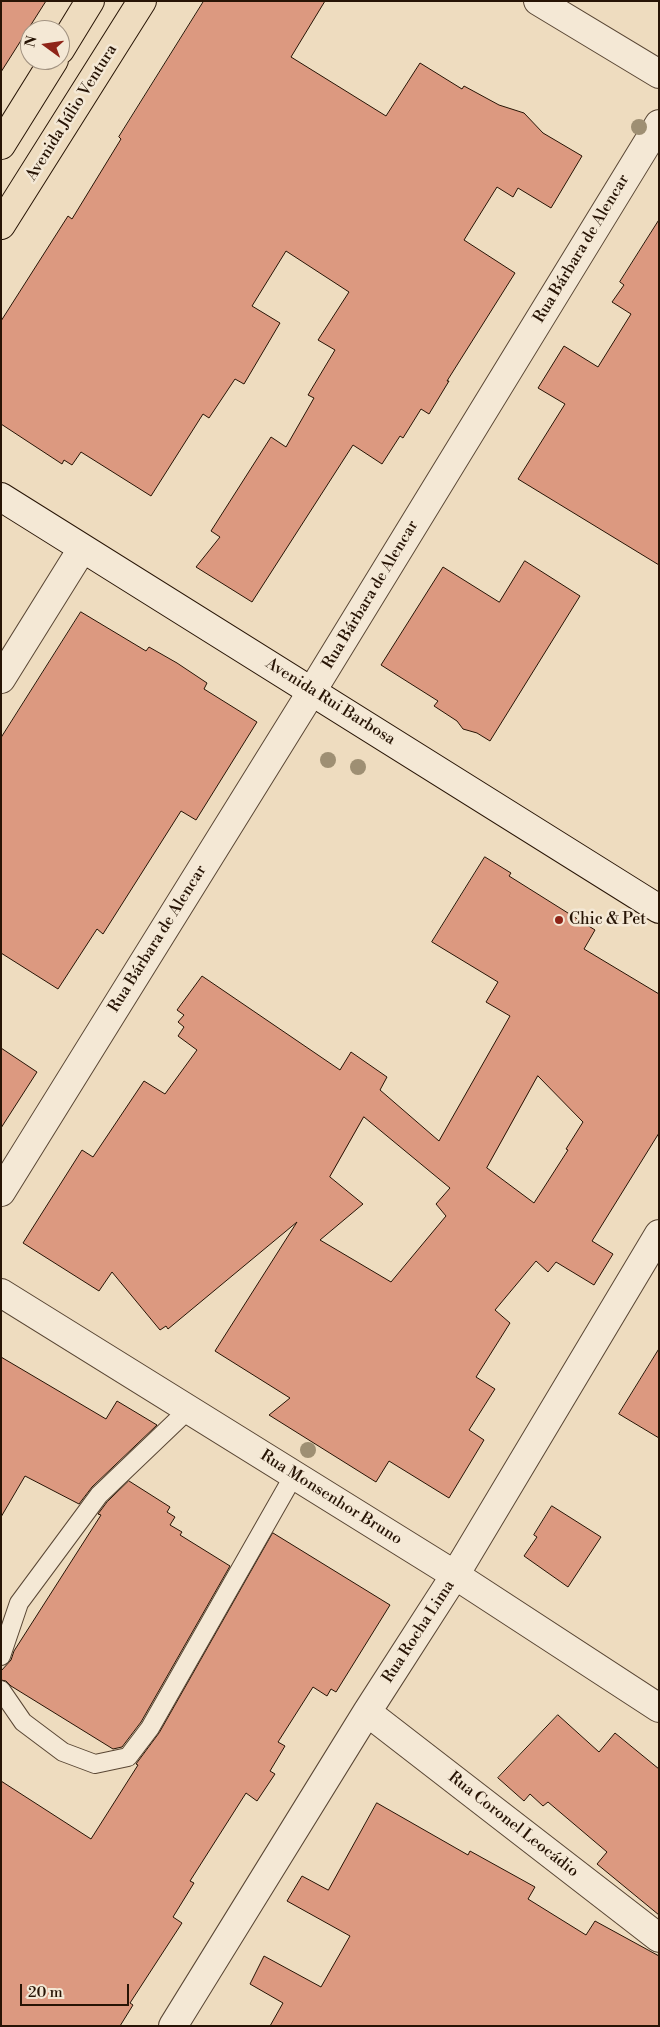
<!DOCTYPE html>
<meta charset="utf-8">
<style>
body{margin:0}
#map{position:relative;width:660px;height:2027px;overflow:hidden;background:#eedcbf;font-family:"Libre Bodoni",serif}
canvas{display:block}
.frame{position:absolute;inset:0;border:2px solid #271405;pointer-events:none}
.north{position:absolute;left:20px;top:20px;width:50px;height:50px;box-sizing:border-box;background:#f4e8d5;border:1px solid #a29382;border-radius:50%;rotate:284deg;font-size:14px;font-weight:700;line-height:20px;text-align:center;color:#271405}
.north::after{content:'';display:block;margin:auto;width:18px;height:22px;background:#8f2418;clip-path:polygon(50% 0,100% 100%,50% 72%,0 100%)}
.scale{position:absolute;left:20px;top:1984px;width:109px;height:22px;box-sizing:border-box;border:2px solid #271405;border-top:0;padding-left:6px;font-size:15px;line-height:18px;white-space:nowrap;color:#271405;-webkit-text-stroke:4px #f4e8d5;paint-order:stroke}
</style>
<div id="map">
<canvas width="660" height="2027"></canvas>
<div class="frame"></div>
<div class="north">N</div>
<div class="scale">20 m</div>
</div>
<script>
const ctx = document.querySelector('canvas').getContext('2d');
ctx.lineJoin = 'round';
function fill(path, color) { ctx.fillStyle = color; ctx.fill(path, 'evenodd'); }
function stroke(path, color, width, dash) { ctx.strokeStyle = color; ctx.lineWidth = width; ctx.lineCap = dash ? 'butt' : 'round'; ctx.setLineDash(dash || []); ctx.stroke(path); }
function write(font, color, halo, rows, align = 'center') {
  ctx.font = font + ' "Libre Bodoni",serif'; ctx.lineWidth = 5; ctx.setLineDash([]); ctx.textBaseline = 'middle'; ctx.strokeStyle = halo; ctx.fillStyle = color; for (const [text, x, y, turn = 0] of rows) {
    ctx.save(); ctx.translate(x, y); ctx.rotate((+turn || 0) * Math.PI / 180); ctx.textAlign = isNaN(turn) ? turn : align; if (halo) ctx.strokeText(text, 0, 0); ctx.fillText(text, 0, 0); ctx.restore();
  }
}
const building = new Path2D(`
 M 1,1 L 46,1 L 1,72 Z
 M 204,1 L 325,1 L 291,57 L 386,116 L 420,63 L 462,89 L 464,86 L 499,105 L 524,113 L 543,133 L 582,156 L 551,208 L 518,188 L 513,197 L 497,187 L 464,240 L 515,273 L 447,381 L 449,381 L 429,414 L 421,409 L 403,438 L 400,436 L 382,464 L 353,445 L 252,602 L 196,567 L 220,537 L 211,531 L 271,437 L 286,447 L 314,398 L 308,395 L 335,350 L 318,340 L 349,292 L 286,251 L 252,306 L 280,323 L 244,384 L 235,379 L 209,418 L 203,414 L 151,496 L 81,452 L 72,465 L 64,460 L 62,464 L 1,424 L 1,321 L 68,216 L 72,219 L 121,139 L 119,137 Z
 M 659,220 L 659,565 L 518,479 L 565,404 L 538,388 L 564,346 L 598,367 L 631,314 L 612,302 L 624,285 L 620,282 Z
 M 525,561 L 580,596 L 490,741 L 477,733 L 463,729 L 457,721 L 434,706 L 438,701 L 381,665 L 443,567 L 499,602 Z
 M 81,612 L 146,651 L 149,647 L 177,663 L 207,683 L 204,689 L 257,722 L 196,820 L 181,811 L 103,934 L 97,929 L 58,989 L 1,953 L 1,738 Z
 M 485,857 L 511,873 L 509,876 L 595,930 L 584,949 L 659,994 L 659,1133 L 592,1241 L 613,1254 L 594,1285 L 556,1262 L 548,1272 L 536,1261 L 495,1310 L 510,1323 L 476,1377 L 495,1389 L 469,1430 L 484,1440 L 449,1498 L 389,1461 L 376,1482 L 269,1415 L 290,1398 L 215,1351 L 297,1222 L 168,1329 L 166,1326 L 160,1330 L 112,1272 L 99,1291 L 23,1243 L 82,1150 L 93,1157 L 144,1081 L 165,1094 L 197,1050 L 178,1036 L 184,1027 L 178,1022 L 184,1015 L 177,1010 L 202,976 L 340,1070 L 351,1052 L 387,1077 L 380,1090 L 439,1141 L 510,1016 L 486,1002 L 498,982 L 432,942 ZM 538,1076 L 583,1122 L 566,1149 L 568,1150 L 534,1203 L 487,1168 ZM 364,1117 L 450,1188 L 436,1204 L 446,1216 L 391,1282 L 320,1240 L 363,1204 L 330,1177 Z
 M 1,1048 L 37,1072 L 1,1128 Z
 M 659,1349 L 659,1438 L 619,1414 Z
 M 1,1357 L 106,1419 L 117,1401 L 157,1425 L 92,1487 L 79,1504 L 25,1476 L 1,1517 Z
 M 129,1481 L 170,1507 L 167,1512 L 175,1517 L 170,1525 L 182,1532 L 180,1535 L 230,1566 L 141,1722 L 122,1747 L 113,1749 L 11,1686 L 6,1681 L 1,1680 L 1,1671 L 11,1660 L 14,1651 L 101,1515 L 98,1514 L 107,1502 Z
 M 552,1506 L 601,1537 L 568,1587 L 524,1556 L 537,1537 L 534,1535 Z
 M 273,1533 L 390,1605 L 336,1692 L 331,1689 L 327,1696 L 313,1687 L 278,1742 L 285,1746 L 270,1771 L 275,1774 L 257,1801 L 246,1793 L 190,1881 L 194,1883 L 173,1917 L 182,1923 L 130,2003 L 133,2005 L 120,2026 L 1,2026 L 1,1781 L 91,1839 L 138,1765 L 136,1764 L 159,1733 Z
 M 558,1715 L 599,1752 L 615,1733 L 659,1769 L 659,1915 L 597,1864 L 607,1852 L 548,1802 L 543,1806 L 530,1794 L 524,1801 L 498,1778 Z
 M 377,1803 L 468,1855 L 470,1851 L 535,1887 L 528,1899 L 586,1935 L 595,1921 L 659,1956 L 659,2026 L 270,2026 L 283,2003 L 250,1984 L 264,1956 L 321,1987 L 350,1936 L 287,1901 L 302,1876 L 328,1890 Z`);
fill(building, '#dc9980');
stroke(building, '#271405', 1);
const service = new Path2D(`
 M 1,1656 L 19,1603 L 99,1495 L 189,1409
 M 1,1690 L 23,1722 L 63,1752 L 95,1764 L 128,1757 L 150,1728 L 294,1475`);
const minor = new Path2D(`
 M 1,679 L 82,549
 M 1,1192 L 312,691 L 659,124
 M 1,1293 L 455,1575 L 659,1708
 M 367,1712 L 659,1938
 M 173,2026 L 367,1712 L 455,1575 L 659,1234`);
const tertiary = new Path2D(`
 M 538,1 L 659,74`);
const secondary = new Path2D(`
 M 1,497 L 659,909`);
const primary = new Path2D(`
 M 60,50 L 90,1
 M 1,145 L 54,60
 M 1,225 L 142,1`);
stroke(service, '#594634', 20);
stroke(minor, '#594634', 30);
stroke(tertiary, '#594634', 30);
stroke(secondary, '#271405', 30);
stroke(primary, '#271405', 30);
stroke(service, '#f4e8d5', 18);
stroke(minor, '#f4e8d5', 28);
stroke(tertiary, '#f4e8d5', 28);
stroke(secondary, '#f4e8d5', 28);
stroke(primary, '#eedcbf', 28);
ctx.fillStyle = '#9e8f73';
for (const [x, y] of [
 [639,127],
 [328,760],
 [358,767],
 [308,1450]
]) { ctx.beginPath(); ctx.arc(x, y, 8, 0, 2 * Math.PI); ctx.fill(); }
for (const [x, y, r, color] of [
 [559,920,5,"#8f2418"]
]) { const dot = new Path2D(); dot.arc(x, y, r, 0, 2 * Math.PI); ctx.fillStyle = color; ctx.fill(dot); stroke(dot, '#f4e8d5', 2); }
write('16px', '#271405', '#f4e8d5', [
 ["Avenida Júlio Ventura",72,113,-58],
 ["Rua Bárbara de Alencar",582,249,-59],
 ["Rua Bárbara de Alencar",371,595,-59],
 ["Avenida Rui Barbosa",330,702,32],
 ["Rua Bárbara de Alencar",158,939,-58],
 ["Rua Monsenhor Bruno",331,1498,32],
 ["Rua Rocha Lima",419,1632,-57],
 ["Rua Coronel Leocádio",513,1825,38]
]);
write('16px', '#271405', '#f4e8d5', [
 ["Chic & Pet",569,920]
], 'left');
</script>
